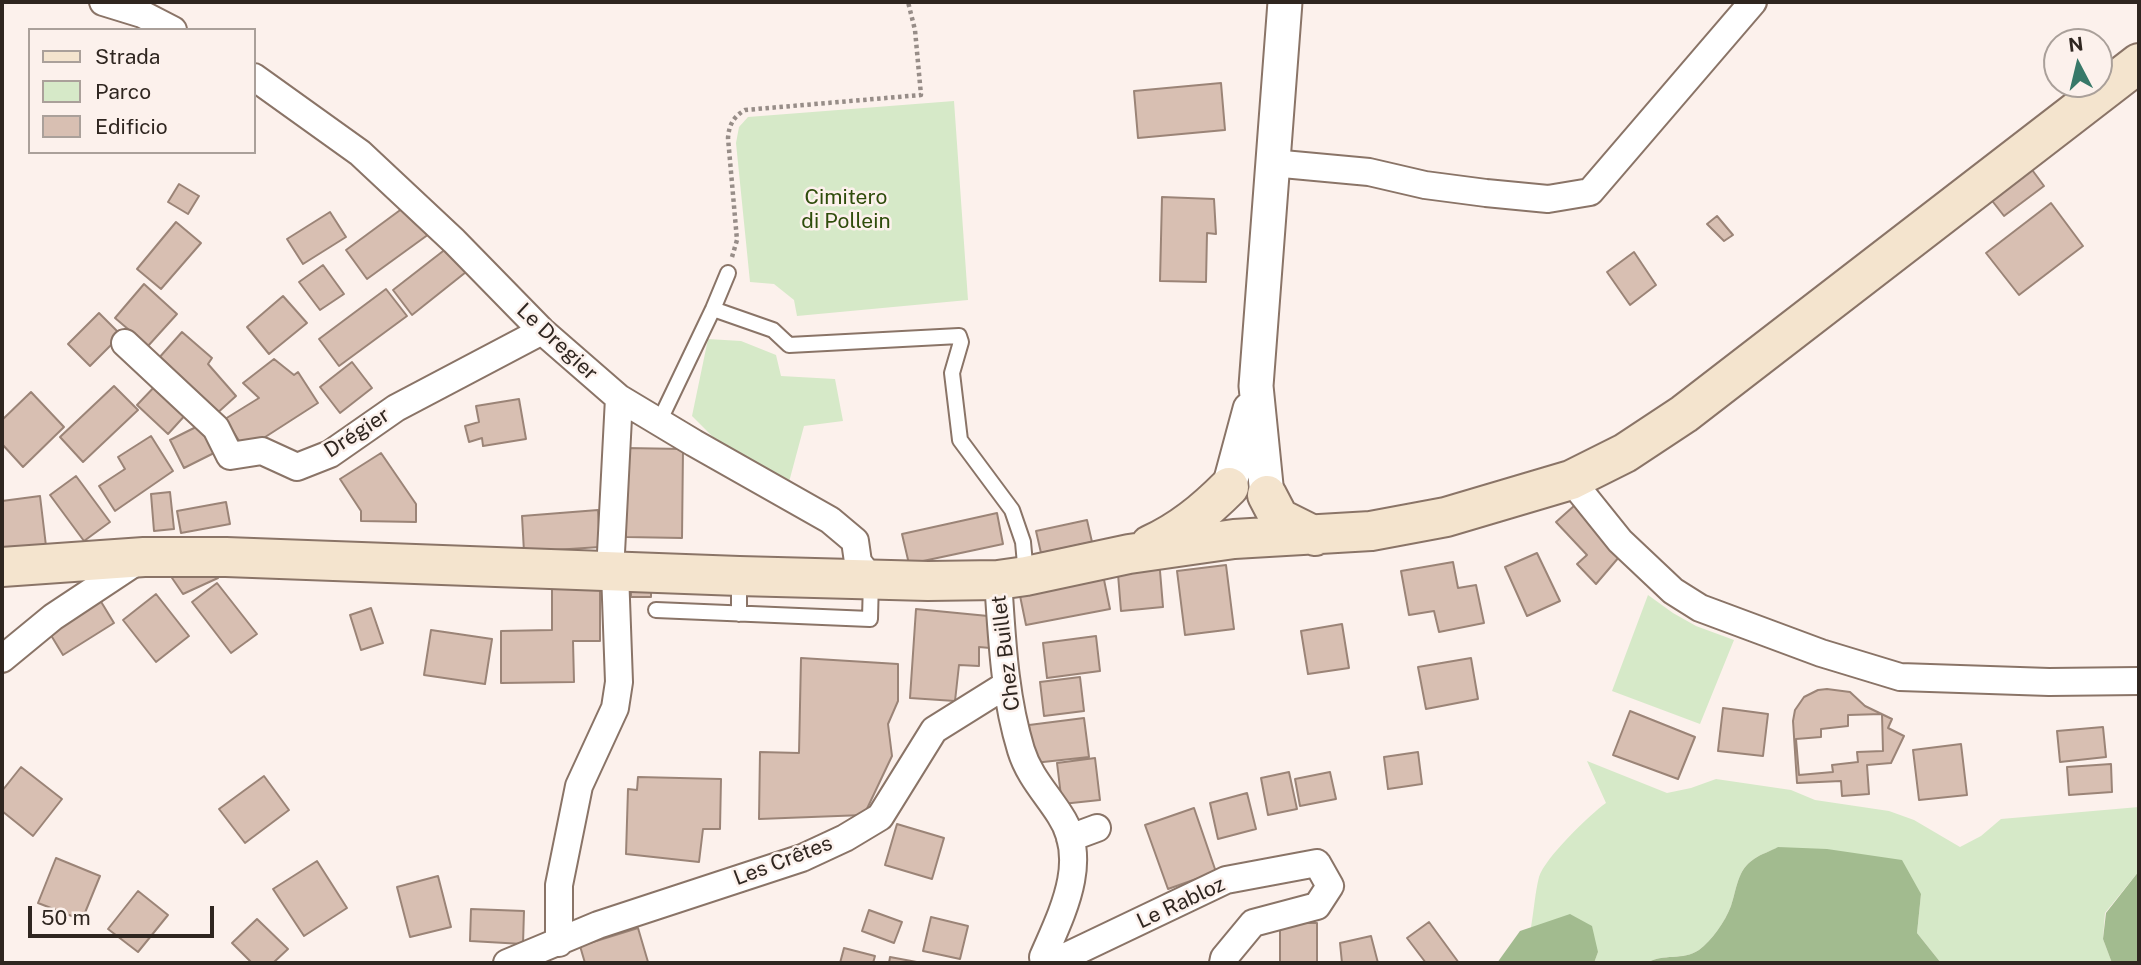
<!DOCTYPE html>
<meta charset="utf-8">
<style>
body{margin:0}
#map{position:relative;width:2141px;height:965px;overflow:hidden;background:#fcf1ec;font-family:"Public Sans",sans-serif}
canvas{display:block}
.frame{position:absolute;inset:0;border:4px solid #2f2620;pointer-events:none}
.legend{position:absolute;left:28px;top:28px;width:228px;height:126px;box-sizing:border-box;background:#fcf1ec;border:2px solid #aaa09a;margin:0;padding:9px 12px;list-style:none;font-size:21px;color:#2f2620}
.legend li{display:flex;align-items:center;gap:14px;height:35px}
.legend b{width:35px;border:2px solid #aaa09a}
.north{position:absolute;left:2043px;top:28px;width:70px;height:70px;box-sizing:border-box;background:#fcf1ec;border:2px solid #aaa09a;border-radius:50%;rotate:353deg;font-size:19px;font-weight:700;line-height:28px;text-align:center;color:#2f2620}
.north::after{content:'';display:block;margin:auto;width:24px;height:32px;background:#387969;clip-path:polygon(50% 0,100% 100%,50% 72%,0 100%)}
.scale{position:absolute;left:28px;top:906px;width:186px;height:32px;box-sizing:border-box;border:4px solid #2f2620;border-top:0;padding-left:9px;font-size:21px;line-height:24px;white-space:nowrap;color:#2f2620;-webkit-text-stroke:5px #fcf1ec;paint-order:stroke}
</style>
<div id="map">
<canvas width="2141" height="965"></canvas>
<div class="frame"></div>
<ul class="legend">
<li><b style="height:9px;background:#f4e4ce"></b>Strada</li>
<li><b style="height:19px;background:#d6e9c8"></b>Parco</li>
<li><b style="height:19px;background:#d8bfb2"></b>Edificio</li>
</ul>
<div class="north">N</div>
<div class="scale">50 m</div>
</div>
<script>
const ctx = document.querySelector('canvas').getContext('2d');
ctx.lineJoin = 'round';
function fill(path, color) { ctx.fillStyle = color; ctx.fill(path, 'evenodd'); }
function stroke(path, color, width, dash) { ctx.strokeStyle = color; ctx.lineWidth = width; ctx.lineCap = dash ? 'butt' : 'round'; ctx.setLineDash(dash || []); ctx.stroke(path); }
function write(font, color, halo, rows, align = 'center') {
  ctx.font = font + ' "Public Sans",sans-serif'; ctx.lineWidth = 5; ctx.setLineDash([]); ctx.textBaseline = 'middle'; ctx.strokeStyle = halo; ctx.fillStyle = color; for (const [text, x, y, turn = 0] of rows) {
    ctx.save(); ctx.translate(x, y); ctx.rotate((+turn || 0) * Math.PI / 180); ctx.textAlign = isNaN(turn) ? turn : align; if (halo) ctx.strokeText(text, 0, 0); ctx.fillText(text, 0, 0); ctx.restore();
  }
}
fill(new Path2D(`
 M 954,101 L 968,300 L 797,316 L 794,300 L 774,284 L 750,282 L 736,143 L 739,127 L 748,117 Z
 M 708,339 L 741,341 L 776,355 L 781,376 L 835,379 L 843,421 L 804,426 L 789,482 L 713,437 L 692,416 Z
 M 1648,595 L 1673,613 L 1696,626 L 1734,640 L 1700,724 L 1612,691 Z
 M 1587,761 L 1667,793 L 1691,788 L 1716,779 L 1791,790 L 1815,800 L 1889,811 L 1914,820 L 1960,847 L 1981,836 L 2001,819 L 2139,807 L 2139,871 L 2105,913 L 2103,939 L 2112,963 L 1941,963 L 1917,933 L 1921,894 L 1779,847 C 1771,851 1761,854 1754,859 C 1737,870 1737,889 1731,906 C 1725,922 1712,940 1699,950 C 1683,961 1663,953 1647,963 L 1594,963 L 1598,952 L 1531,927 C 1534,910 1535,893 1539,877 C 1545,858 1589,815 1606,803 Z`), '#d6e9c8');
fill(new Path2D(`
 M 1778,847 L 1827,849 L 1902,860 L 1921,894 L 1917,933 L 1941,963 L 1647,963 C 1663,953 1683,961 1699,950 C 1712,940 1725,922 1731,906 C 1737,889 1737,870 1754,859 C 1761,854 1771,851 1778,847 Z
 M 2139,871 L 2139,963 L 2112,963 L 2103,939 L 2106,913 Z
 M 1570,914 L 1592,926 L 1598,952 L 1594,963 L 1497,963 L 1520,931 Z`), '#a2bb8f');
const building = new Path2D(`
 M 1221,83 L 1225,130 L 1138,138 L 1134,91 Z
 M 2027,163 L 2044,186 L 2004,216 L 1986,193 Z
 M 179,184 L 199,196 L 188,214 L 168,202 Z
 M 1162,197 L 1214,199 L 1216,234 L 1207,233 L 1206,282 L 1160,281 Z
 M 2051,203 L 2083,246 L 2019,295 L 1986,253 Z
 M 407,205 L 429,234 L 367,279 L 346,250 Z
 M 330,212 L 346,237 L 303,264 L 287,239 Z
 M 1717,216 L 1733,235 L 1724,241 L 1707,224 Z
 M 176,222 L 201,243 L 161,289 L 137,269 Z
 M 447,248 L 466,272 L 412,315 L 393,290 Z
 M 1634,252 L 1656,285 L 1630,305 L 1607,272 Z
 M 323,265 L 344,294 L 320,310 L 299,282 Z
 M 144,284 L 177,314 L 148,346 L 115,318 Z
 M 386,289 L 407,316 L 339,366 L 319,339 Z
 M 283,296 L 307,323 L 269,354 L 247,327 Z
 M 99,313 L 121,335 L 90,366 L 68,344 Z
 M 182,332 L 212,358 L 208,364 L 236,396 L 214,416 L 189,385 L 158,359 Z
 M 274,359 L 294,375 L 298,372 L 318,403 L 245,450 L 225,419 L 259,398 L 243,383 Z
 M 352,362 L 372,388 L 340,413 L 320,387 Z
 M 158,383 L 188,412 L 168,434 L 137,405 Z
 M 114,386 L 138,410 L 83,462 L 60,437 Z
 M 31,392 L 64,427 L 23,467 L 2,444 L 2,420 Z
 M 519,399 L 526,439 L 483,446 L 482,438 L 469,442 L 465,426 L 479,422 L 476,406 Z
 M 204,423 L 218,451 L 184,468 L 170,440 Z
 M 151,436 L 173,471 L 115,511 L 99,486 L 125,469 L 118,457 Z
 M 626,448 L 683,449 L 682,538 L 626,537 Z
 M 381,453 L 416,504 L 416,522 L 361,521 L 361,511 L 340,479 Z
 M 76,476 L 110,522 L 84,541 L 50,495 Z
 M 170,492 L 174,529 L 154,531 L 151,494 Z
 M 40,496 L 46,546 L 2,551 L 2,501 Z
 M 226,502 L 230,524 L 181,533 L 177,511 Z
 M 1575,505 L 1625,550 L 1596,584 L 1577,564 L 1587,555 L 1556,522 Z
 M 598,510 L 600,547 L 524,552 L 522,516 Z
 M 997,513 L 1003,544 L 909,564 L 902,534 Z
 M 1087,520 L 1092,542 L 1041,553 L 1036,531 Z
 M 1537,553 L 1560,601 L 1527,616 L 1505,567 Z
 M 1159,559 L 1163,607 L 1121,611 L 1117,562 Z
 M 1453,562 L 1458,588 L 1476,585 L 1484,623 L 1439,632 L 1434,611 L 1409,615 L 1401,571 Z
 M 213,563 L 218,578 L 183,594 L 170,575 Z
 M 1226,565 L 1234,629 L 1185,635 L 1177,571 Z
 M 1102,570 L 1110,609 L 1026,625 L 1018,586 Z
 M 552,582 L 600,582 L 600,641 L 573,641 L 574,682 L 501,683 L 501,631 L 552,630 Z
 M 217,583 L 257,634 L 231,653 L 192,602 Z
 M 651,590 L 651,597 L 631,597 L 631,591 Z
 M 156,594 L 189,636 L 156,662 L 123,620 Z
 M 100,600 L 114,623 L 63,655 L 49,632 Z
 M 371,608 L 383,643 L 361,650 L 350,615 Z
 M 916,609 L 988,616 L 990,648 L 979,647 L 979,666 L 959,665 L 955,701 L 910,698 Z
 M 1342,624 L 1349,668 L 1308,674 L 1301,631 Z
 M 431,630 L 492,639 L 485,684 L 424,675 Z
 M 1096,636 L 1100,671 L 1047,678 L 1043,643 Z
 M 801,658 L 898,664 L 898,701 L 888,724 L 892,756 L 864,815 L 759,819 L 760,752 L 799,753 Z
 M 1471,658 L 1478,699 L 1426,709 L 1418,667 Z
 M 1080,677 L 1084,711 L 1044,716 L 1040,682 Z
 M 1827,689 L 1850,692 L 1865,706 L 1892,719 L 1888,728 L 1904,736 L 1891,763 L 1867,765 L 1869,794 L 1842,796 L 1841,781 L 1797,783 L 1793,721 L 1795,710 L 1804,697 L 1818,690 Z
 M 1723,708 L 1768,714 L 1763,756 L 1718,751 Z
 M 1630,711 L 1695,737 L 1678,779 L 1613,755 Z
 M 1882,714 L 1883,751 L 1857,752 L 1858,762 L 1832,765 L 1833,772 L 1799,775 L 1796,739 L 1821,737 L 1821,729 L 1848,726 L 1848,715 Z
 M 1084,718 L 1089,757 L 1034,763 L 1029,725 Z
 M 2103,727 L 2106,757 L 2060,762 L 2057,731 Z
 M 1961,744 L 1967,795 L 1919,800 L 1913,750 Z
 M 1418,752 L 1422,784 L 1388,789 L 1384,757 Z
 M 1095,758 L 1100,800 L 1062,804 L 1057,763 Z
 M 2111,764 L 2112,792 L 2069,795 L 2067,767 Z
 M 21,767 L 62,799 L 33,836 L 2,811 L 2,791 Z
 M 1289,772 L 1297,809 L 1268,815 L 1261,778 Z
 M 1330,772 L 1336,799 L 1300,806 L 1295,779 Z
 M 264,776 L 289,810 L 245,843 L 219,809 Z
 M 638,777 L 721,779 L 720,829 L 703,829 L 699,862 L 626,854 L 628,789 L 637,790 Z
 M 1247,793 L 1256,829 L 1218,839 L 1210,803 Z
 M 1194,808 L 1216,872 L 1168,889 L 1145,825 Z
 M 897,824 L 944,838 L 932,879 L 885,865 Z
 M 56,858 L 100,876 L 82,920 L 38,903 Z
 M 317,861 L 347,908 L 304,936 L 273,889 Z
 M 438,876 L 451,927 L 410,937 L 397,887 Z
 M 138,891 L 168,915 L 138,952 L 108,929 Z
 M 471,909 L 524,911 L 523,944 L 470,941 Z
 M 869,910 L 902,922 L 894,943 L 862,931 Z
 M 931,917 L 968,926 L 960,959 L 923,951 Z
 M 257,919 L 288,949 L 273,963 L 252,963 L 232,943 Z
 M 1429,922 L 1459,963 L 1426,963 L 1407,938 Z
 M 1280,923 L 1317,923 L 1317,963 L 1280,963 Z
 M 638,928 L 648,962 L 585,963 L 580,946 Z
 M 1371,936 L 1378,963 L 1342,963 L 1340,943 Z
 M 844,948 L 875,956 L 873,963 L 840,963 Z
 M 890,957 L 922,963 L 889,963 Z`);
fill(building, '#d8bfb2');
stroke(building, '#9b8477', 2);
const service = new Path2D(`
 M 713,309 L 773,330 L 789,345 L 959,336 L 961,342 L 952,373 L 960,440 L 1012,510 L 1023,542 L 1026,575
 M 659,422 L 713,309 L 728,273
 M 656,610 L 870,619 L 871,579
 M 739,614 L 739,576`);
const minor = new Path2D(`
 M 103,2 L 142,14 L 173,30
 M 254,77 L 360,153 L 454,241 L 542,331 L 619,398 L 694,443 L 830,520 L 855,541 L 858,562 L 871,579
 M 1272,163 L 1369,172 L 1425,185 L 1486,193 L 1548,199 L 1590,192 L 1753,2
 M 125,343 L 216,428 L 230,456 L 262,451 L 297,467 L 330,454 L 396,408 L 542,331
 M 1571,480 L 1620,541 L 1673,591 L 1700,608 L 1821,653 L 1900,677 L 2049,682 L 2139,681
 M 610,572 L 619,398
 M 998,580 C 1002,637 1004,695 1021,750 C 1029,776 1046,793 1060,815 C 1090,860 1062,913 1043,957 L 1044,963
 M 2,659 L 53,617 L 139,560
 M 1070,838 L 1097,828
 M 559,943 L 559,885 L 579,786 L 615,708 L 619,682 L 615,572
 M 507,963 L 598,925 L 802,858 L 845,838 L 880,817 L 934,730 L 1006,685
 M 1052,963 L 1226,880 L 1317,863 L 1330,886 L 1317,906 L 1253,923 L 1224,958 L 1223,963`);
const tertiary = new Path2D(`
 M 1229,487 L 1250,409
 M 1267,495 L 1256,386 L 1285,2`);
const secondary = new Path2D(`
 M 1267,495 L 1279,518 L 1315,536
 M 1150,545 C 1181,531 1205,511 1229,487
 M 2,567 L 144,557 L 226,557 L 739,576 L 928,581 L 998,580 L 1026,576 L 1129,554 L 1234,539 L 1371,531 L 1446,517 L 1571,480 L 1625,453 L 1684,414 L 2139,63`);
stroke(service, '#8a7467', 18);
stroke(minor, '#8a7467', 30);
stroke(tertiary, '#8a7467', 37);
stroke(secondary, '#8a7467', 42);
stroke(new Path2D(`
 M 732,257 L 737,240 L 728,138 C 729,125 733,117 745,110 L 921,95 L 915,30 L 908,2`), '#978d88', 4.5, [3.5, 3.5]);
stroke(service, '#fff', 14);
stroke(minor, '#fff', 26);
stroke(tertiary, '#fff', 33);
stroke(secondary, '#f4e4ce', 38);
write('21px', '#2f4d0c', '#fcf1ec', [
 ["Cimitero",846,198],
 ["di Pollein",846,222]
]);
write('21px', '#2f2620', '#fcf1ec', [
 ["Le Dregier",557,342,43],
 ["Drégier",357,433,-33],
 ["Chez Buillet",1006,653,-97],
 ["Les Crêtes",783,861,-21],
 ["Le Rabloz",1181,903,-25]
]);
</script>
